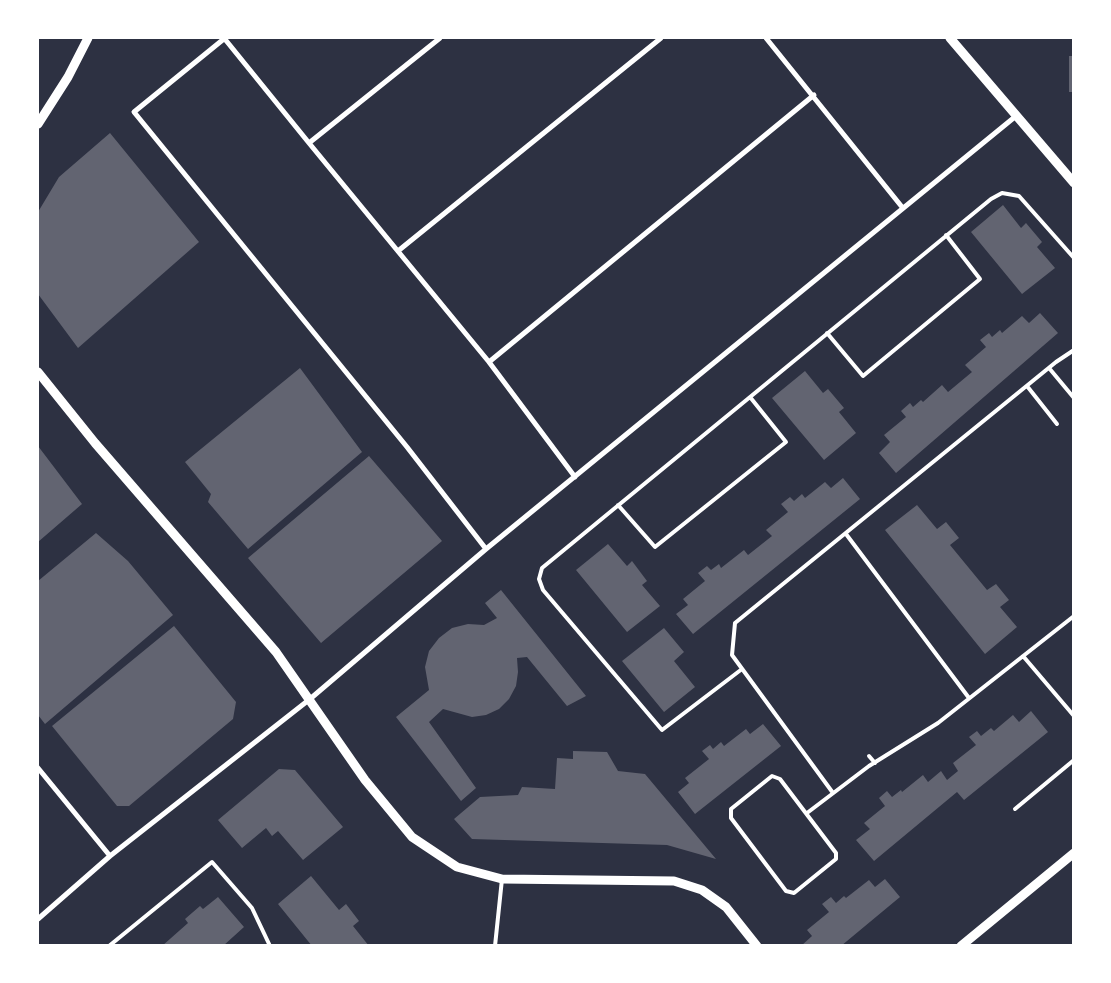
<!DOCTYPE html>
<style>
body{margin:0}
#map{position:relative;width:1111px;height:983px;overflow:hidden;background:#2d3142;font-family:Poppins,sans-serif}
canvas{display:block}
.frame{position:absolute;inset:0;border:39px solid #fff;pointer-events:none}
</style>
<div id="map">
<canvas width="1111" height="983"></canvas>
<div class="frame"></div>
</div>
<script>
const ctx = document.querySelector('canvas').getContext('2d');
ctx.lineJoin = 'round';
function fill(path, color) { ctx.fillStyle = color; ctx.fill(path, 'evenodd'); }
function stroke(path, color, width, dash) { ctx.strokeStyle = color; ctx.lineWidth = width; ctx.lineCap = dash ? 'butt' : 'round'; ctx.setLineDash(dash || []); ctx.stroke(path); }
fill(new Path2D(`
 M 1069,56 L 1074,56 L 1074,92 L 1069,92 Z
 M 110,133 L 199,242 L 78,348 L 38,294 L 38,212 L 59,177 Z
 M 1003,205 L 1021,228 L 1026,223 L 1042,242 L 1037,247 L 1055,268 L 1022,294 L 971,232 Z
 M 1040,313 L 1058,333 L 896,473 L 879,453 L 890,442 L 884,435 L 906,417 L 901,411 L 910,403 L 913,407 L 921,400 L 923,402 L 942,385 L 948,392 L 972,372 L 965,365 L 986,347 L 980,340 L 989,333 L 992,337 L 1000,330 L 1002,333 L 1022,316 L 1029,323 Z
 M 300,368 L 362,452 L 248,549 L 208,502 L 211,494 L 185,462 Z
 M 805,371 L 823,393 L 828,389 L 844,408 L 839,412 L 856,433 L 824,460 L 772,398 Z
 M 38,446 L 82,504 L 38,542 Z
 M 369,456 L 442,541 L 321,643 L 248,558 Z
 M 843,478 L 860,499 L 693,634 L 676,614 L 688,605 L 683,599 L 705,581 L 698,573 L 707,566 L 711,570 L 719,564 L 721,568 L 744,550 L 748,555 L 772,536 L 766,530 L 788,512 L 781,504 L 790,497 L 794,501 L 802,494 L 805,498 L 825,482 L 831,488 Z
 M 917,505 L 937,529 L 946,522 L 959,538 L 950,545 L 987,590 L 996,584 L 1009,600 L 1000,607 L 1017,627 L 985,654 L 885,530 Z
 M 96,533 L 128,561 L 173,615 L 45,724 L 38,715 L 38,581 Z
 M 608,544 L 627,566 L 632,561 L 647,581 L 642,585 L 660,606 L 627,632 L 576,570 Z
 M 501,590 L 586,696 L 567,706 L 527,657 L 517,658 L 518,672 L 516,686 L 509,699 L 499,709 L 486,715 L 472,717 L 443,709 L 429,722 L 476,788 L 461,801 L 396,717 L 429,690 L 425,667 L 429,651 L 439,638 L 452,628 L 468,624 L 484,625 L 497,618 L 485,603 Z
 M 174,626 L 236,702 L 233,719 L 129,806 L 117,806 L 52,726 Z
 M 664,628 L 684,652 L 674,661 L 695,687 L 664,712 L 622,661 Z
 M 1031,711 L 1048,732 L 964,800 L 957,792 L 874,861 L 856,840 L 870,829 L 864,823 L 885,806 L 879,798 L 887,791 L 892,797 L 901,790 L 902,792 L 923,775 L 928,782 L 941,771 L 947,780 L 958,771 L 953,763 L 976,745 L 969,737 L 977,731 L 981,736 L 991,728 L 994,731 L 1013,715 L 1019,722 Z
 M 763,724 L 781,746 L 695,814 L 678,792 L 689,783 L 685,778 L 709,759 L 702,751 L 710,745 L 713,749 L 721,742 L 724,746 L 746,729 L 750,734 Z
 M 573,751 L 607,752 L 618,771 L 645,774 L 716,859 L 667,845 L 472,839 L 454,819 L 480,797 L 518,795 L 522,787 L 555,789 L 557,758 L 573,759 Z
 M 279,769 L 295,770 L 343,827 L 303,860 L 278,831 L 272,836 L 266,828 L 242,848 L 218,820 Z
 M 311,876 L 339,910 L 346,904 L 359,921 L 353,926 L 369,946 L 312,946 L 278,904 Z
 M 885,879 L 900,897 L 841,946 L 801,946 L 812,936 L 807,930 L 829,912 L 822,904 L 831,897 L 836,903 L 844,896 L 846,898 L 869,880 L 875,887 Z
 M 218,897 L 244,927 L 223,946 L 162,946 L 188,923 L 185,919 L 200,906 L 203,909 Z`), '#626471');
stroke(new Path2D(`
 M 827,333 L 863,376 L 980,279 L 946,235
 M 1049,368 L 1074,398
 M 1027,386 L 1057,424
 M 618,505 L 655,547 L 786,442 L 750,397
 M 846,534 L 969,698
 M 1023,656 L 1074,716
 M 742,669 L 662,730 L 543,590 L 539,579 L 542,568 L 991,199 L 1002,193 L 1019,196 L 1074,258
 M 869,756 L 875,763
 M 772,776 L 780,779 L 836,853 L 836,859 L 794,893 L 786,891 L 731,818 L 731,809 Z
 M 833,793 L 732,655 L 735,623 L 1056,362 L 1074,350
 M 1015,809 L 1074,760
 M 807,813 L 869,766 L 938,723 L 1074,616
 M 109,946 L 212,862 L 252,908 L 270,946
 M 495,946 L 502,879`), '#fff', 4);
stroke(new Path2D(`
 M 224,38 L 309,143
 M 225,38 L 134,112 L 407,447 L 486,549
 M 440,38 L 309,143 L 489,362 L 575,477
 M 766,38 L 902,207
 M 398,251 L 661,38
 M 489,362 L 814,95
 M 38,768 L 110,856
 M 38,919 L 110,856 L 310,699 L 486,549 L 1016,116`), '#fff', 5);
stroke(new Path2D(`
 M 950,38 L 1074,183
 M 38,124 L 68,77 L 88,38
 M 38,372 L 95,443 L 276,652 L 365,780 L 412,837 L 457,867 L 502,879 L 674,881 L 702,890 L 726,907 L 757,946
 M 961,946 L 1074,853`), '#fff', 9);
</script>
